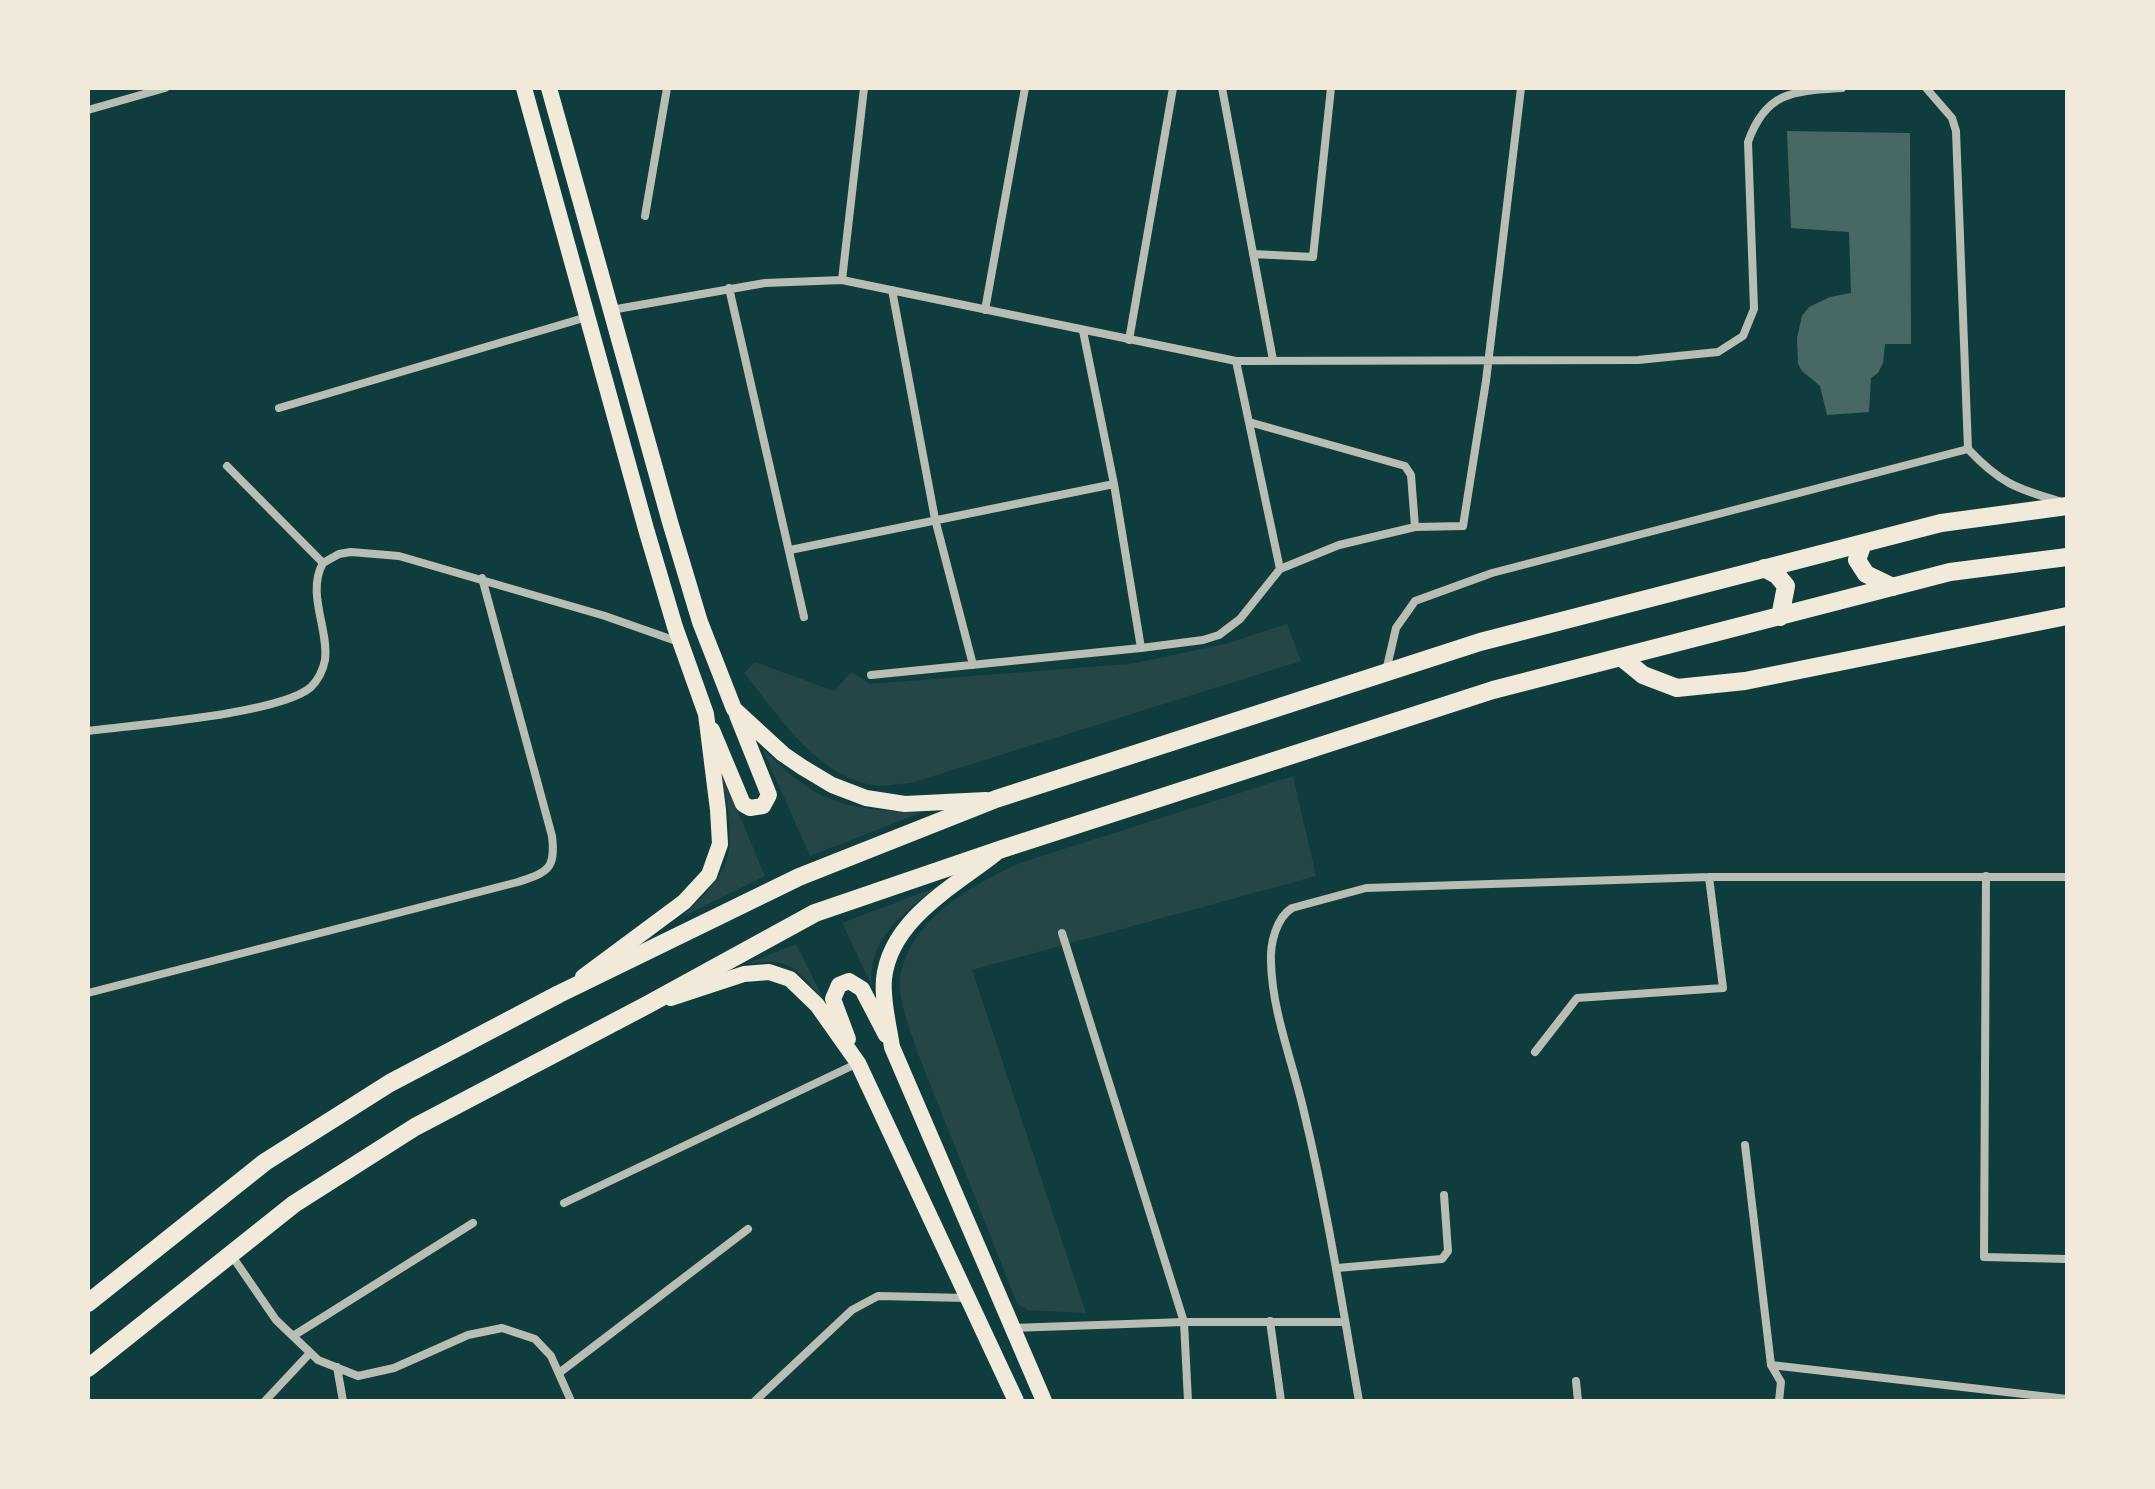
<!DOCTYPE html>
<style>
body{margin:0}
#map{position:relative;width:2155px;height:1489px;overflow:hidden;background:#0f3d3e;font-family:"Space Grotesk",sans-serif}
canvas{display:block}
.frame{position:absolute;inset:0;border:90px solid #f1e9da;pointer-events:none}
</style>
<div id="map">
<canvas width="2155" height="1489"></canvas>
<div class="frame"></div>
</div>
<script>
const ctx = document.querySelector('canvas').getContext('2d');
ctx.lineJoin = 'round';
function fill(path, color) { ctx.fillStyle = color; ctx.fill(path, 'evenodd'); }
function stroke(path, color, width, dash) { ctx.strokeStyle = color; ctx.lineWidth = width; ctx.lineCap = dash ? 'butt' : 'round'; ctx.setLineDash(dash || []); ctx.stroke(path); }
fill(new Path2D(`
 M 1287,624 L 1301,661 L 911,783 C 899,784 885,787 873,785 C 815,775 779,715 744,673 L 755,662 L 834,691 L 851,672 L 870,684 L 1130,664 L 1225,644 Z
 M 762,748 C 818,805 842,808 920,813 L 810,856 Z
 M 722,774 L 765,876 L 682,917 C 741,862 734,849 722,774 Z
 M 1293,776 L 1316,876 L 972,970 L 1086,1313 L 1027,1310 L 1017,1303 L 917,1051 C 911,1030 898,1002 900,979 C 908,921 973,884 1020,863 Z
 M 937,887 C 905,911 864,942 873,988 L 842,923 Z
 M 796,944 L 825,1002 L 826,1002 C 794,969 795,957 746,964 Z`), '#244646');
fill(new Path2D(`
 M 1787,131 L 1910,133 L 1911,344 L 1885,344 L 1883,363 L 1878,373 L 1871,378 L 1869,412 L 1827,415 L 1820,386 L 1802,371 L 1798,364 L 1797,338 L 1802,316 L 1809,307 L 1830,297 L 1851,293 L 1849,232 L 1791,228 Z`), '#486865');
stroke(new Path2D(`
 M 1222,88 L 1273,360
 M 1926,88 L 1952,118 L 1956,131 L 1968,449
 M 88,110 L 165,88
 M 645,216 L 667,88
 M 1253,254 L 1313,257 L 1331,88
 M 842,280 L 864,88
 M 729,288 L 804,617
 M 892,290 L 935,519 L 973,665
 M 611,310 L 765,283 L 842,280 L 1236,361 L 1638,360 L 1718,352 L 1743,336 L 1754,309 L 1748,142 C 1766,91 1794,91 1842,88
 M 985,310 L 1025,88
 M 1083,331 L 1114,484 L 1141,648
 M 1129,340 L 1173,88
 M 1236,361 L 1280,569
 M 279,408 L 587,317
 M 1249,422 L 1405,466 L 1411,475 L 1415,527
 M 1968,449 C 1999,482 2016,489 2059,501
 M 227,466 L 323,563
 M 790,550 L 1114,484
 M 323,563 L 339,554 L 351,552 L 399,556 L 605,616 L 679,642
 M 1386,671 L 1396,628 L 1415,601 L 1492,573 L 1968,449
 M 871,675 L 1141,648 L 1203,640 L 1219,635 L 1240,619 L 1280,569 L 1339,545 L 1415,527 L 1463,526 L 1486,381 L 1521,88
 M 88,731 C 133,725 281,714 311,687 C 318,680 323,670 325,660 C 329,629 306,593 323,563
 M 1986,876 L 1984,1257 L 2067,1259
 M 1062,933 L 1184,1322 L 1188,1401
 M 88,993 L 518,882 C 547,872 556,870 552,836 L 482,578
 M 1535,1052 L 1577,998 L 1723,988 L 1709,877
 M 1745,1145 L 1771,1365 L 1781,1382 L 1779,1401
 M 564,1203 L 858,1063
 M 232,1256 L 276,1320 L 318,1360 L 358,1376 L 394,1368 L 468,1335 L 502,1328 L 535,1339 L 551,1356 L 571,1401
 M 1337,1268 L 1442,1259 L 1448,1251 L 1444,1195
 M 1270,1321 L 1281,1401
 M 1012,1328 L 1184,1322 L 1345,1322
 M 293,1336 L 473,1223
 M 1771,1365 L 2067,1399
 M 337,1367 L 343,1401
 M 559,1373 L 748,1229
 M 1576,1381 L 1578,1401
 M 265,1401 L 310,1353
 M 755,1401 L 852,1310 L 878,1296 L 967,1298
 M 1359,1401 C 1342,1304 1327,1207 1304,1112 C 1293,1063 1272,1012 1271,962 C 1270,944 1276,918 1292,908 L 1366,888 L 1709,877 L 2067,877`), '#b8beb3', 8);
stroke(new Path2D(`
 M 524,88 L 646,529 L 675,627 L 706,714 L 718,810 L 720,844 L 709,875 L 684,902 L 583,977
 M 549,88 L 670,522 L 700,622 L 734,709 L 783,754 L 802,767 L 832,785 L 866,798 L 905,804 L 986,800
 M 712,730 L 743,804 L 750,808 L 763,806 L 769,795 L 737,715
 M 995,854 C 953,887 890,920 884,979 C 882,1001 889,1026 892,1047 L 1044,1401
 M 671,998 L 744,974 L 769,972 L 790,979 L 817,1005 L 858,1063 L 1016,1401
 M 848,1039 L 833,999 L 839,985 L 849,981 L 862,989 L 886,1035`), '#f1e9da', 16);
stroke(new Path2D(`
 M 1863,543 L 1857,560 L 1866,574 L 1893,587
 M 1764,568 L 1777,575 L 1786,586 L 1780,617
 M 1621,657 L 1643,675 L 1677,688 L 1745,681 L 2067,616
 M 88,1303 L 265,1162 L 390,1083 L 559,994 L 799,877 L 996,799 L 1480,642 L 1941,523 L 2067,506
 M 88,1368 L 294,1204 L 415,1127 L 647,1005 L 815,913 L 1002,849 L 1493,690 L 1950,572 L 2067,557`), '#f1e9da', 18);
</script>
